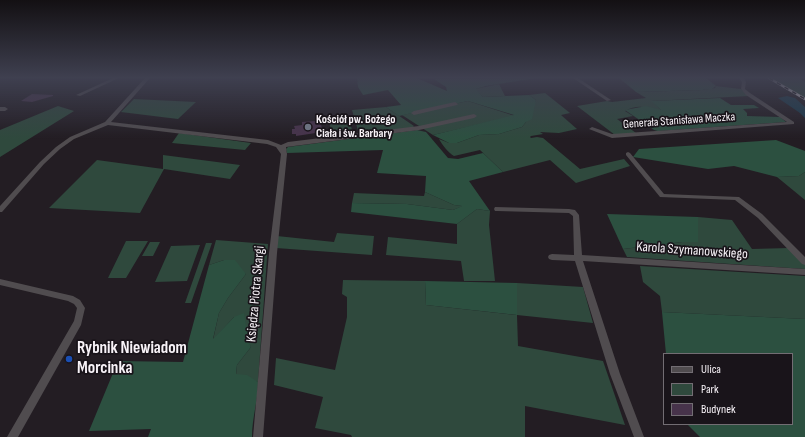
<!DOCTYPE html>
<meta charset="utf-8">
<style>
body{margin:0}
#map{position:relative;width:805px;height:437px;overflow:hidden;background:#231d23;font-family:"Sofia Sans Condensed",sans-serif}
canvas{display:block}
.legend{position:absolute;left:663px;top:353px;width:130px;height:72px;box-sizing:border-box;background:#19141a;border:1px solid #726d73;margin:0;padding:5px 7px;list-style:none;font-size:12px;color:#f8f3f8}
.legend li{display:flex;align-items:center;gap:8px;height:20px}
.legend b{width:20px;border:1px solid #726d73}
</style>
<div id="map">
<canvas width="805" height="437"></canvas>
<ul class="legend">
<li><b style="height:5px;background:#504c4f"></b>Ulica</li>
<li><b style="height:11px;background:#2f493d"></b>Park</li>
<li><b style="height:11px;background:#47334b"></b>Budynek</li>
</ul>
</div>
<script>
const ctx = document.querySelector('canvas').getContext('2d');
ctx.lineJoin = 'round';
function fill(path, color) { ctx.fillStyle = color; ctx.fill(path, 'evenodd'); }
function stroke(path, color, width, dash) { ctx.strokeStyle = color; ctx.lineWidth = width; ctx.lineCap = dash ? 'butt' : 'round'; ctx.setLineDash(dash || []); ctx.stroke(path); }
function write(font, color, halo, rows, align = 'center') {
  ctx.font = font + ' "Sofia Sans Condensed",sans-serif'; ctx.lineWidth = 3.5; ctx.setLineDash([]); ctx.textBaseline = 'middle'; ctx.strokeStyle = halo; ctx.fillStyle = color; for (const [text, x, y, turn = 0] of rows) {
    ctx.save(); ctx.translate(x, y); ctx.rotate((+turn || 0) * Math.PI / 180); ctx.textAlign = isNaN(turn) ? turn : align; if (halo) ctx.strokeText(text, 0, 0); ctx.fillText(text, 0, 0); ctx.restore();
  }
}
fill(new Path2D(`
 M 771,78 L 799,78 L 805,82 L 805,98 Z
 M 499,84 L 505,96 L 483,97 L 475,89 Z
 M 716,86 L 741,89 L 749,96 L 652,101 L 662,111 C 649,108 638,103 625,111 L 633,116 L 617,119 L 636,133 L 615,135 L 577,106 L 607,101 L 612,102 L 646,98 L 636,92 L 702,90 L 715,88 Z
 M 545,93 L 570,113 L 561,115 L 577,129 L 559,133 L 540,132 L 543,134 L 531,136 L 530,137 L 531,138 L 537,137 L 543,138 L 580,169 L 624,159 L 630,166 L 576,183 L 550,160 L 503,172 L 480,150 L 454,156 C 449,153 442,145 439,139 L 449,143 L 457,143 L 479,135 L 499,134 L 522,127 L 526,122 L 536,100 L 529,95 Z
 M 134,99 L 196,102 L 178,119 L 121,112 Z
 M 468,101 L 515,116 L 433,135 L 402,115 Z
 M 58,106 L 74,111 L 0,157 L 0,130 Z
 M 386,107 L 414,126 L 412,128 L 359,134 L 352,110 Z
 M 350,116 L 349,119 L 352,130 L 332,132 L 328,120 L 325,119 L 341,117 L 341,122 L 346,121 L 346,117 Z
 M 179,133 L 251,143 L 245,150 L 172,143 Z
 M 163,155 L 240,165 L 230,179 L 164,169 L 140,213 L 49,208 L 97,160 L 163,169 Z
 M 805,172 L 805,200 L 777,177 L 799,176 Z
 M 425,192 L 454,205 L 463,206 L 453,210 L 407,204 L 352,203 L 354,193 L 424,196 Z
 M 477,209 L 490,211 L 489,225 L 495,281 L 464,281 L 461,261 L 386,255 L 388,237 L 457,244 L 457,224 Z
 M 698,217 L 732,220 L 752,249 L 789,248 L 805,264 L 805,269 L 627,257 L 623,249 L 682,242 L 697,242 Z
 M 337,233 L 374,236 L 372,255 L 276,248 L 277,236 L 334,242 Z
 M 216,240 L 268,244 L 258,382 L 236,375 L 237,365 L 251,347 L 234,317 L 213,340 L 219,313 L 228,298 L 246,274 L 224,260 L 209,265 Z
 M 126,241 L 148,241 L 126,278 L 108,278 Z
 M 150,242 L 160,242 L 153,256 L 142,256 Z
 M 206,243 L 212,243 L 191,303 L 185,303 Z
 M 200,245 L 187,281 L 155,282 L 171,246 Z
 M 640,266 L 805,276 L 805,319 L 662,312 L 660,296 L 643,282 Z
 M 343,280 L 425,281 L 426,305 L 516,315 L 517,283 L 583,287 L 593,323 L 517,315 L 518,346 L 603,361 L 625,425 L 525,406 L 525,437 L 352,437 L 351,435 L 315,428 L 323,397 L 274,385 L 276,358 L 335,370 L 347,317 L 347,297 L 342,294 Z`), '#2f493d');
fill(new Path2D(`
 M 357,78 L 417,78 L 447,91 L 446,87 L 434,79 L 537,78 L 486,86 L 476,89 L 483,97 L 529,95 L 536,100 L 532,119 L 526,122 L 522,127 L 499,134 L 479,135 L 457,143 L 449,143 L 433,135 L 514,115 L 468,101 L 399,116 L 386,107 L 401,105 L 388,90 L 363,95 L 358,87 Z
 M 619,78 L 706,78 L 716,86 L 712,89 L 702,90 L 636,92 Z
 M 720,98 L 731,105 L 754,105 L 759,108 L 743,109 L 747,113 L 747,116 L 780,117 L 786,122 L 658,131 L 654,130 L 625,110 L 646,106 L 661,110 L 651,101 Z
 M 417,130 L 426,132 L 448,158 L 458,159 L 483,153 L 503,172 L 469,181 L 490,211 L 477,209 L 457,224 L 351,212 L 352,203 L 407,204 L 453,210 L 462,206 L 454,205 L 425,192 L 426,176 L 377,173 L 383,150 L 287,153 L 286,149 L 288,147 Z
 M 776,140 L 805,151 L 805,172 L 799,176 L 777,177 L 734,166 L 708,169 L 633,157 L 639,149 Z
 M 607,214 L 698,217 L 698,242 L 682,242 L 623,249 Z
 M 224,260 L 235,260 L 246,274 L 228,298 L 219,313 L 213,339 L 234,317 L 244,313 L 248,340 L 251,347 L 237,365 L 236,374 L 247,375 L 258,382 C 258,401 252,418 252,437 L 148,437 L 151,429 L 89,431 L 118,361 L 183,362 L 209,265 Z
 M 425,281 L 517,283 L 517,315 L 426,305 Z
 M 662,312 L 805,319 L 805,437 L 700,437 L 687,424 L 792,424 L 792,354 L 666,354 Z`), '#2c5040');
fill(new Path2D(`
 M 787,96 L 795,98 L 805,107 L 805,118 L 800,113 L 778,98 Z`), '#193a4c');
fill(new Path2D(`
 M 32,94 L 53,95 L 53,96 L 32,102 L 21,101 Z
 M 316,121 L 316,124 L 321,123 L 322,132 L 296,136 L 296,134 L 292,134 L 292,129 L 295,129 L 294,126 L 302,125 L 302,122 Z`), '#47334b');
fill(new Path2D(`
 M 113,78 L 119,78 L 80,96 L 76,95 Z
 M 145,78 L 150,78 L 111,122 L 268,140 L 281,145 L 288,142 L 419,126 L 474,114 L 477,116 L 474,118 L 419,130 L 286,147 L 287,154 L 277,253 L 263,437 L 253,437 L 269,253 L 281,154 L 276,147 L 267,144 L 108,125 L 74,139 L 60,149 L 44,164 L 2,212 L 0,212 L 0,206 L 40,162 L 56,147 L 70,137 L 105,122 Z
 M 573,78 L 578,78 L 611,100 L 607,101 Z
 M 739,78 L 744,78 L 746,82 L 745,89 L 750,93 L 794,122 L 794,124 L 612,138 L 589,129 L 592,127 L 612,134 L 787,122 L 746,95 L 741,89 L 742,82 Z
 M 455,102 L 458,104 L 457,105 L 414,115 L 411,113 L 414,111 Z
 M 0,107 L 5,107 L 8,109 L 5,111 L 0,111 Z
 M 628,152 L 630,153 L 664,194 L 739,197 L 762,214 L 805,257 L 805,265 L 802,264 L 758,218 L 735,200 L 660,197 L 626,155 L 626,153 Z
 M 495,207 L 569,209 L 575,210 L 579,215 L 582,255 L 805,269 L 805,275 L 583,261 L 620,374 L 644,437 L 634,437 L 610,374 L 575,261 L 552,260 L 549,259 L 548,257 L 549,255 L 552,254 L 574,255 L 573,216 L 569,213 L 497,211 L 495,211 L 494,209 Z
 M 0,279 L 73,296 L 80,300 L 85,308 L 81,325 L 18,437 L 7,437 L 74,321 L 77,308 L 74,304 L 68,301 L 0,285 Z`), '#504c4f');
const rail = new Path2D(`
 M 769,78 L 805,99`);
stroke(rail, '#d4ced4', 2.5);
stroke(rail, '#19141a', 1.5, [4.5]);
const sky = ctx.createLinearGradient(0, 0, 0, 139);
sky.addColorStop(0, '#131013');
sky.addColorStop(0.56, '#3f4050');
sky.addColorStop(1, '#3f405000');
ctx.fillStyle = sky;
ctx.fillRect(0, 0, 805, 139);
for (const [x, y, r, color] of [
 [308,127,4,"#6b7280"],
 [69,359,4,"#1a4fb4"]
]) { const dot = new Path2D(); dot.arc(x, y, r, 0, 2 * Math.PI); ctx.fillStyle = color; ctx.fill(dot); stroke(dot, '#19141a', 1.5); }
write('bold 12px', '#f8f3f8', '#19141a', [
 ["Kościół pw. Bożego",316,120],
 ["Ciała i św. Barbary",316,134]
], 'left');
write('12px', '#f8f3f8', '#19141a', [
 ["Generała Stanisława Maczka",679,121,-4]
]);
write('14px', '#f8f3f8', '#19141a', [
 ["Karola Szymanowskiego",692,251,4],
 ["Księdza Piotra Skargi",256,294,-85]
]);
write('bold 17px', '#f8f3f8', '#19141a', [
 ["Rybnik Niewiadom",77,349],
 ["Morcinka",77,369]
], 'left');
</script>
